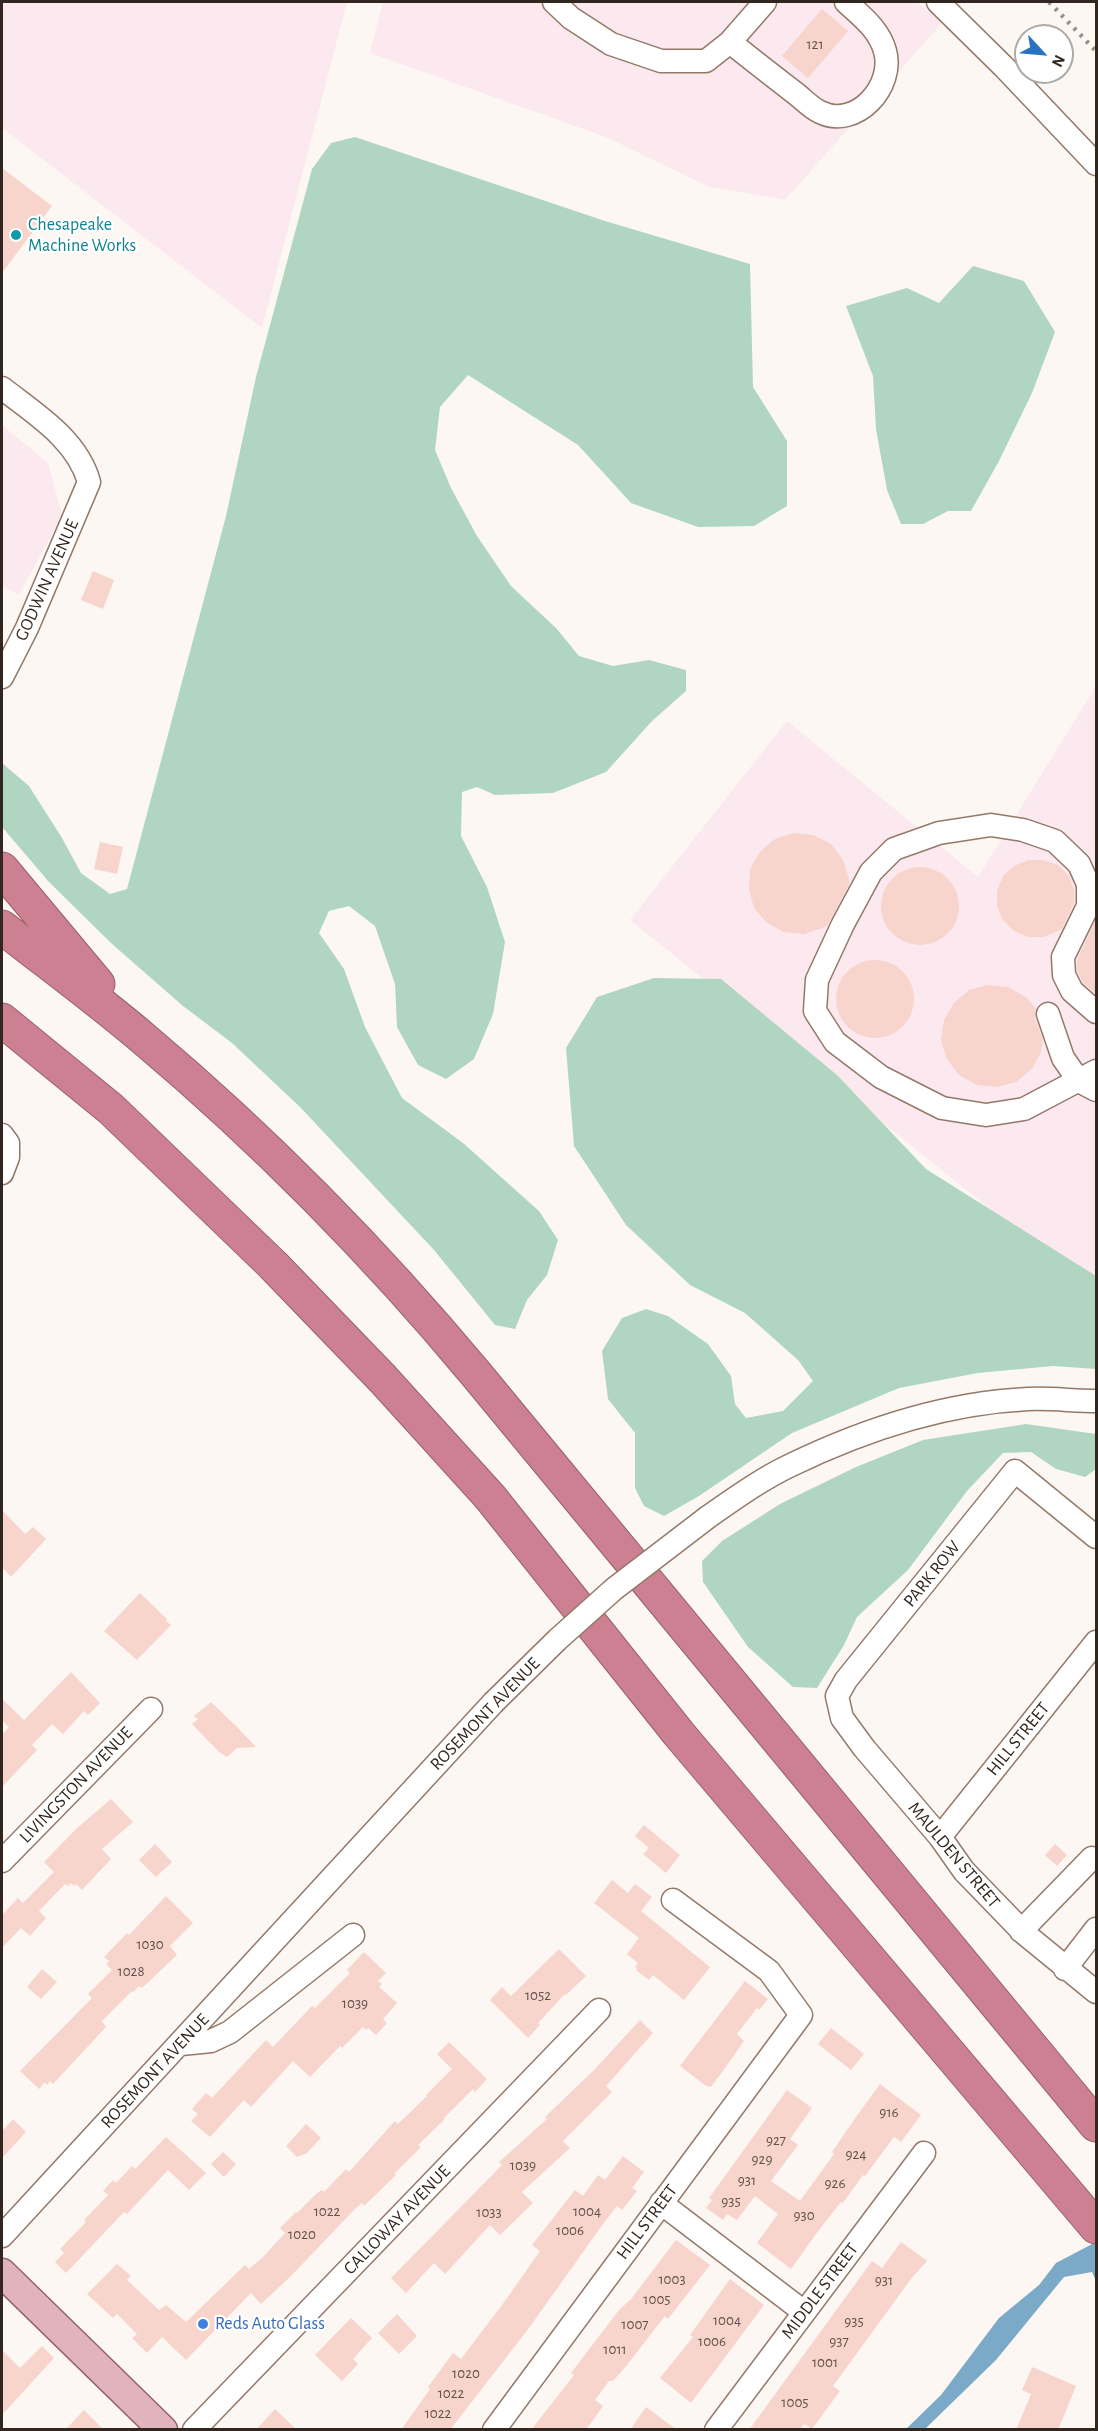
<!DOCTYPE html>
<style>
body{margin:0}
#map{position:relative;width:1098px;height:2431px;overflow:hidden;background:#fdf7f3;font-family:"Alegreya Sans",sans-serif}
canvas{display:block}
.frame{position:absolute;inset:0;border:3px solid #322720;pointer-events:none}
.north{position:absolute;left:1014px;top:24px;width:60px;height:60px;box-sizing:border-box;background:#fff;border:2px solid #ada9a6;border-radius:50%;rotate:116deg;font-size:16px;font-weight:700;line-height:24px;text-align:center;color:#322720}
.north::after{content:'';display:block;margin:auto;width:21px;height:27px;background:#2872c2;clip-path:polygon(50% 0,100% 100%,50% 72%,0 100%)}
</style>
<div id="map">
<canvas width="1098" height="2431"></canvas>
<div class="frame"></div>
<div class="north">N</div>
</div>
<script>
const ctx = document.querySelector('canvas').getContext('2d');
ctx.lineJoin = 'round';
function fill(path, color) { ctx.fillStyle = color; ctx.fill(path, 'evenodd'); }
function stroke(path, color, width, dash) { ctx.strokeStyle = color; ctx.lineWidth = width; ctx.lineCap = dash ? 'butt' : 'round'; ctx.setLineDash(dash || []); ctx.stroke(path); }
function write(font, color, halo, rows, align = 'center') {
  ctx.font = font + ' "Alegreya Sans",sans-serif'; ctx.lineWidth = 4.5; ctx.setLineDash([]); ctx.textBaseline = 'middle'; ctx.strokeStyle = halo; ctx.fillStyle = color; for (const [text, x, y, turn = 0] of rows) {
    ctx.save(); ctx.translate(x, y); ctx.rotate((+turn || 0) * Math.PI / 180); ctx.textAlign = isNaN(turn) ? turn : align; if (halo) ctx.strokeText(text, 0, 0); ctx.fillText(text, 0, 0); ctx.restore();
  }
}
fill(new Path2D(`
 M 2,2 L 347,2 L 262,328 L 2,128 Z
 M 383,2 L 917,2 L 942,23 L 785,200 L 707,186 L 606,137 L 370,53 Z
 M 2,425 L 48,463 L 62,516 L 19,595 L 2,586 Z
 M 1096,686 L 1096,1294 L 630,920 L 787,721 L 978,877 Z`), '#fce8ef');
fill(new Path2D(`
 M 355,137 L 605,221 L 750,264 L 753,387 L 787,441 L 787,506 L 754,526 L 698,527 L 631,503 L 578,445 L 468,375 L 440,407 L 435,450 L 451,488 L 477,536 L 511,586 L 556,628 L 579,656 L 613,666 L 649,660 L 686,670 L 686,691 L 652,721 L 606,772 L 553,793 L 495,795 L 477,787 L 462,792 L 461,836 L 487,887 L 505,942 L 493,1014 L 474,1059 L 446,1079 L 418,1065 L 397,1027 L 395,984 L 375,926 L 349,906 L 329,911 L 319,933 L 344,969 L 365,1027 L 402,1098 L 463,1143 L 539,1211 L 558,1240 L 547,1275 L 527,1300 L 515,1329 L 495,1325 L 434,1250 L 300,1107 L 232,1043 L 183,1006 L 112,944 L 49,882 L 2,827 L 2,763 L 29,786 L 62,838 L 81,873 L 110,894 L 127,889 L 226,516 L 256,377 L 312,169 L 331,143 Z
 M 973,266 L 1024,281 L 1055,332 L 1032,393 L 999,461 L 971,511 L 948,511 L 923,524 L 901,524 L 887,490 L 876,429 L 873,376 L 846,306 L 907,288 L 939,303 Z
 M 654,978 L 721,979 L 837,1075 L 926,1169 L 1096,1276 L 1096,1369 L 1053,1366 L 978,1373 L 899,1388 L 792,1433 L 699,1496 L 664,1516 L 644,1506 L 635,1488 L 635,1433 L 608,1399 L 602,1351 L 622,1318 L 646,1309 L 668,1316 L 708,1344 L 731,1376 L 735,1404 L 746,1418 L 783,1411 L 813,1381 L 798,1360 L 745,1313 L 690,1285 L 626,1225 L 574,1146 L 566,1048 L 597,997 Z
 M 1026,1424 L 1096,1434 L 1096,1469 L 1085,1477 L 1056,1469 L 1031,1452 L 1003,1453 L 967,1491 L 908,1570 L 857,1617 L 844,1645 L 817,1688 L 793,1687 L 748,1647 L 703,1582 L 702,1561 L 722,1541 L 780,1504 L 856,1467 L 923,1440 Z`), '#b0d6c2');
fill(new Path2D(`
 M 1096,2242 L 1096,2281 L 1092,2272 L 1064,2277 L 996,2360 L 925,2429 L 905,2430 L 941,2395 L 999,2318 L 1039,2285 L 1056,2263 Z`), '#7baac8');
fill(new Path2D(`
 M 822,9 L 848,31 L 808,78 L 782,56 Z
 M 2,168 L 52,206 L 2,273 Z
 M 93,571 L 114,580 L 103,609 L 81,600 Z
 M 794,833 L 813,835 L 831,844 L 843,860 L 849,879 L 849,885 L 828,924 L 823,928 L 804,934 L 784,932 L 767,923 L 754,908 L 749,889 L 750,869 L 760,852 L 775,839 Z
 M 100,842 L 123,847 L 117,874 L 94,869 Z
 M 1028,860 L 1043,860 L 1058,865 L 1069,876 L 1074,890 L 1074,903 L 1062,929 L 1044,937 L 1028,937 L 1014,931 L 1003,920 L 997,906 L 997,891 L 1003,876 L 1014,866 Z
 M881 906a39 39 0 1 1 78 0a39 39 0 1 1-78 0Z
 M 1096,919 L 1096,994 L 1083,983 L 1077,971 L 1077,960 Z
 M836 999a39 39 0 1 1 78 0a39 39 0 1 1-78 0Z
 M 988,985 L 1008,987 L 1026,997 L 1036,1009 L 1035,1018 L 1043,1040 L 1041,1052 L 1032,1069 L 1016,1082 L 997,1087 L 977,1085 L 959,1075 L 947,1059 L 941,1040 L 944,1020 L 954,1003 L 969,990 Z
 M 2,1510 L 25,1534 L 33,1527 L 46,1539 L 11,1577 L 2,1567 Z
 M 140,1593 L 167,1619 L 166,1621 L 171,1625 L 137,1660 L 104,1631 Z
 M 71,1672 L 100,1703 L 88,1715 L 84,1711 L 63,1734 L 52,1724 L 32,1745 L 37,1750 L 2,1787 L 2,1735 L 9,1727 L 2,1720 L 2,1699 L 24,1720 Z
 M 211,1702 L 237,1727 L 256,1747 L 237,1748 L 227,1757 L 219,1752 L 192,1724 L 198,1719 L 194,1716 Z
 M 111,1799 L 133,1822 L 102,1849 L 111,1859 L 82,1890 L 76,1884 L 74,1886 L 71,1883 L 68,1886 L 65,1884 L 39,1911 L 46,1918 L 30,1936 L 21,1928 L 2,1948 L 2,1915 L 18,1898 L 23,1903 L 54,1872 L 44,1862 L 76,1829 Z
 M 644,1825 L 680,1855 L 666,1873 L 643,1854 L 649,1848 L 635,1836 Z
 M 155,1844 L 172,1862 L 156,1877 L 139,1860 Z
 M 1055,1844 L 1067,1855 L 1057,1866 L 1045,1855 Z
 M 612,1880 L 628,1893 L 635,1884 L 652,1897 L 641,1911 L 710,1967 L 684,2000 L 653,1975 L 649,1980 L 636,1970 L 637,1968 L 635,1967 L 638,1963 L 627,1954 L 639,1938 L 594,1903 Z
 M 166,1896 L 193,1923 L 170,1946 L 177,1955 L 142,1988 L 139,1986 L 133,1992 L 132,1991 L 102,2021 L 106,2027 L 53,2084 L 50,2081 L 47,2085 L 45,2082 L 39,2089 L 20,2071 L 92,1998 L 88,1994 L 112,1970 L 106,1964 L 109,1961 L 104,1957 L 127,1933 L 129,1935 Z
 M 559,1949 L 586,1976 L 566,1995 L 565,1994 L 538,2023 L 540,2025 L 528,2038 L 490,2000 L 502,1987 L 511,1996 Z
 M 364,1952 L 386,1973 L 378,1981 L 382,1984 L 379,1987 L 397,2003 L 383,2019 L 387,2023 L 376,2035 L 368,2028 L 366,2030 L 363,2027 L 342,2048 L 340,2046 L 310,2077 L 293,2061 L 251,2107 L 244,2100 L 210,2137 L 191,2121 L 198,2114 L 192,2109 L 206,2093 L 212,2098 L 266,2040 L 273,2047 L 312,2006 L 315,2008 L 350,1973 L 347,1970 Z
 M 42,1969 L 57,1982 L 41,1999 L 27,1987 Z
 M 745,1981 L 768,1999 L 759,2010 L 757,2008 L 737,2034 L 744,2041 L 725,2068 L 711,2087 L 706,2086 L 680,2066 Z
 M 640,2020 L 653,2033 L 606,2086 L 612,2092 L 563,2141 L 570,2148 L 522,2192 L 533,2203 L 500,2235 L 490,2225 L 445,2274 L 434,2263 L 406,2293 L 391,2278 L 502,2165 L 499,2162 L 547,2119 L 545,2117 L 594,2070 Z
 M 831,2028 L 864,2054 L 851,2070 L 818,2044 Z
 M 449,2042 L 487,2079 L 475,2092 L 473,2089 L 444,2118 L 445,2119 L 418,2145 L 421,2147 L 394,2174 L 396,2175 L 364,2206 L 362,2203 L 355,2209 L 291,2276 L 261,2304 L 251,2293 L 186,2360 L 162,2337 L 147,2353 L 132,2338 L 137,2334 L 117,2314 L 113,2318 L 87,2294 L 117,2264 L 131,2276 L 127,2280 L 159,2310 L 166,2305 L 186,2322 L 245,2265 L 249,2269 L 264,2256 L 285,2233 L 280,2228 L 296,2212 L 297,2213 L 317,2193 L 322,2190 L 324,2192 L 346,2169 L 349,2172 L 395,2121 L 398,2124 L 427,2096 L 426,2095 L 452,2069 L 437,2054 Z
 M 880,2084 L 921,2115 L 901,2142 L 894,2137 L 865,2176 L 863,2175 L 843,2203 L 841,2202 L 816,2234 L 791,2269 L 757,2243 L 778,2214 L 755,2196 L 737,2220 L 727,2214 L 723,2220 L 706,2208 L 712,2200 L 709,2198 L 787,2090 L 812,2108 L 790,2139 L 798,2145 L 771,2181 L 800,2201 L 834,2154 L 832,2152 L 856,2117 Z
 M 13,2119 L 26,2132 L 2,2158 L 2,2131 Z
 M 306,2124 L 321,2138 L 307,2153 L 297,2157 L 286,2146 Z
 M 166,2137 L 206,2173 L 189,2190 L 168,2170 L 127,2214 L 124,2212 L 66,2273 L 55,2262 L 64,2253 L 60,2249 L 86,2222 L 84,2220 L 108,2195 L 103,2191 L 113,2180 L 116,2183 L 132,2166 L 135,2169 Z
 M 223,2152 L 236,2164 L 224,2177 L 211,2164 Z
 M 623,2156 L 644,2172 L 632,2188 L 637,2191 L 622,2210 L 617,2206 L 603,2224 L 529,2328 L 450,2430 L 401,2430 L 430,2389 L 428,2387 L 453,2353 L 461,2359 L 505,2301 L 540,2251 L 532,2245 L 575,2190 L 583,2196 L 598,2175 L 605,2180 Z
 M 676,2240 L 710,2265 L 668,2319 L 665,2316 L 627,2365 L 613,2381 L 609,2381 L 595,2400 L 603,2406 L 586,2430 L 531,2430 L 574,2375 L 571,2373 L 619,2310 L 631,2299 Z
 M 901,2242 L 927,2261 L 911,2279 L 833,2386 L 840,2391 L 812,2429 L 804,2424 L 800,2430 L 749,2430 L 872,2261 L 882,2268 Z
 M 730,2279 L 764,2305 L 691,2403 L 660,2378 L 693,2337 L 690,2335 Z
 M 397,2314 L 417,2336 L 399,2354 L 378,2333 Z
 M 351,2318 L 372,2338 L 353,2359 L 358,2364 L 342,2381 L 315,2355 Z
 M 42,2346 L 54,2358 L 2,2415 L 2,2350 L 20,2368 Z
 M 1032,2367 L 1076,2386 L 1058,2430 L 1016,2430 L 1031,2394 L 1022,2390 Z
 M 646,2407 L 677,2430 L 630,2430 Z
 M 275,2409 L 297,2430 L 256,2430 Z
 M 84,2410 L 104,2430 L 65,2430 Z`), '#f7d4cc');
const minor = new Path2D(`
 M 554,2 L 571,18 L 611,44 L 661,61 L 706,61 L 730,42 L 765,2
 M 938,2 L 1003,66 L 1096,164
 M 730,42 C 751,59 773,76 795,93 C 803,99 811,108 820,112 C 856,130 895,86 885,51 C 879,29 861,16 846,2
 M 2,388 C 35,414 77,439 89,482 L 27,628 L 2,677
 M 1096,1012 L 1072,991 L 1064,975 L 1063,957 L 1088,906 L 1088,884 L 1079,864 L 1055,841 L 1023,830 L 991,825 L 939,833 L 894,849 L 871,872 L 843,924 L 817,980 L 815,1011 L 835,1042 L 881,1077 L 942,1108 L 986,1115 L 1024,1109 L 1096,1071
 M 1048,1014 L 1063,1058 L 1079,1081 L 1096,1090
 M 2,1135 L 8,1143 L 8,1157 L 2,1173
 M 708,1517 C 734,1499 760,1480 789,1466 C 863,1430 945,1403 1028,1399 C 1051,1398 1074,1401 1096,1401
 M 1096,1537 L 1015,1471 L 846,1680 L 837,1696 L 842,1718 L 864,1748 L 940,1837 L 964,1871 L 1025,1934 L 1096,1992
 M 940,1837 L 1096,1642
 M 2,1861 L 151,1709
 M 1021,1931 L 1092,1858
 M 1065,1969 L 1096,1929
 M 181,2044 L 211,2041 L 230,2032 L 353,1935
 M 661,2203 L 804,2312
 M 2,2236 L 493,1703
 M 194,2430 L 599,2010
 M 494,2430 L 801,2015 L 769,1971 L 673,1900
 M 716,2430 L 924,2153`);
const major = new Path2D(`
 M 2,2273 L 163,2430`);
const highway = new Path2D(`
 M 2,869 L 98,984
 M 2,927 C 49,964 98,1000 144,1039 C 264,1140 376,1254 476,1374 L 1096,2125
 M 2,1020 L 111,1109 L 273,1265 L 383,1379 L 490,1497 L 679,1734 L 1096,2227`);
stroke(minor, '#947969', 25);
stroke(major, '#966169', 31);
stroke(highway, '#966169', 35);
stroke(minor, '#fff', 22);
stroke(major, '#e0b3bd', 28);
stroke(highway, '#cc8091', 33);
stroke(new Path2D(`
 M 1049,2 L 1096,51`), '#988f8a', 4.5, [3, 6]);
const minorBridge = new Path2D(`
 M 493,1703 L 557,1640 L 614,1589 L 708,1517`);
stroke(minorBridge, '#947969', 25, []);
stroke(minorBridge, '#fff', 22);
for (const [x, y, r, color] of [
 [16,235,6,"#0f9aa8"],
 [203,2324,6,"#3f7fe0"]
]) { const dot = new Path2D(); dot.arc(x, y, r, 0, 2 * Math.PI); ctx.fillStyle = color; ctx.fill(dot); stroke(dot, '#fff', 2); }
write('15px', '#63524b', null, [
 ["121",815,44],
 ["1030",150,1944],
 ["1028",131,1971],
 ["1052",538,1995],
 ["1039",355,2003],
 ["916",889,2112],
 ["927",776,2140],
 ["924",856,2154],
 ["929",762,2159],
 ["1039",523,2165],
 ["931",747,2180],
 ["926",835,2183],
 ["935",731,2201],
 ["1022",327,2211],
 ["1004",587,2211],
 ["1033",489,2212],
 ["930",804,2215],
 ["1006",570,2230],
 ["1020",302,2234],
 ["1003",672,2279],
 ["931",884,2280],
 ["1005",657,2299],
 ["1004",727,2320],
 ["935",854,2321],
 ["1007",635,2324],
 ["1006",712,2341],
 ["937",839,2341],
 ["1011",615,2349],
 ["1001",825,2362],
 ["1020",466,2373],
 ["1022",451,2393],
 ["1005",795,2402],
 ["1022",438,2413]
]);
write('18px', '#0d838f', '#fff', [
 ["Chesapeake",28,225],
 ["Machine Works",28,246]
], 'left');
write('18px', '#322720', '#fff', [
 ["GODWIN AVENUE",47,580,-66],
 ["PARK ROW",932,1574,-51],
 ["ROSEMONT AVENUE",485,1714,-46],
 ["HILL STREET",1018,1739,-51],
 ["LIVINGSTON AVENUE",76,1785,-46],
 ["MAULDEN STREET",954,1855,50],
 ["ROSEMONT AVENUE",155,2071,-47],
 ["CALLOWAY AVENUE",397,2220,-46],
 ["HILL STREET",647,2222,-53],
 ["MIDDLE STREET",820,2291,-53]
]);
write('18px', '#366cbe', '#fff', [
 ["Reds Auto Glass",215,2324]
], 'left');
</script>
